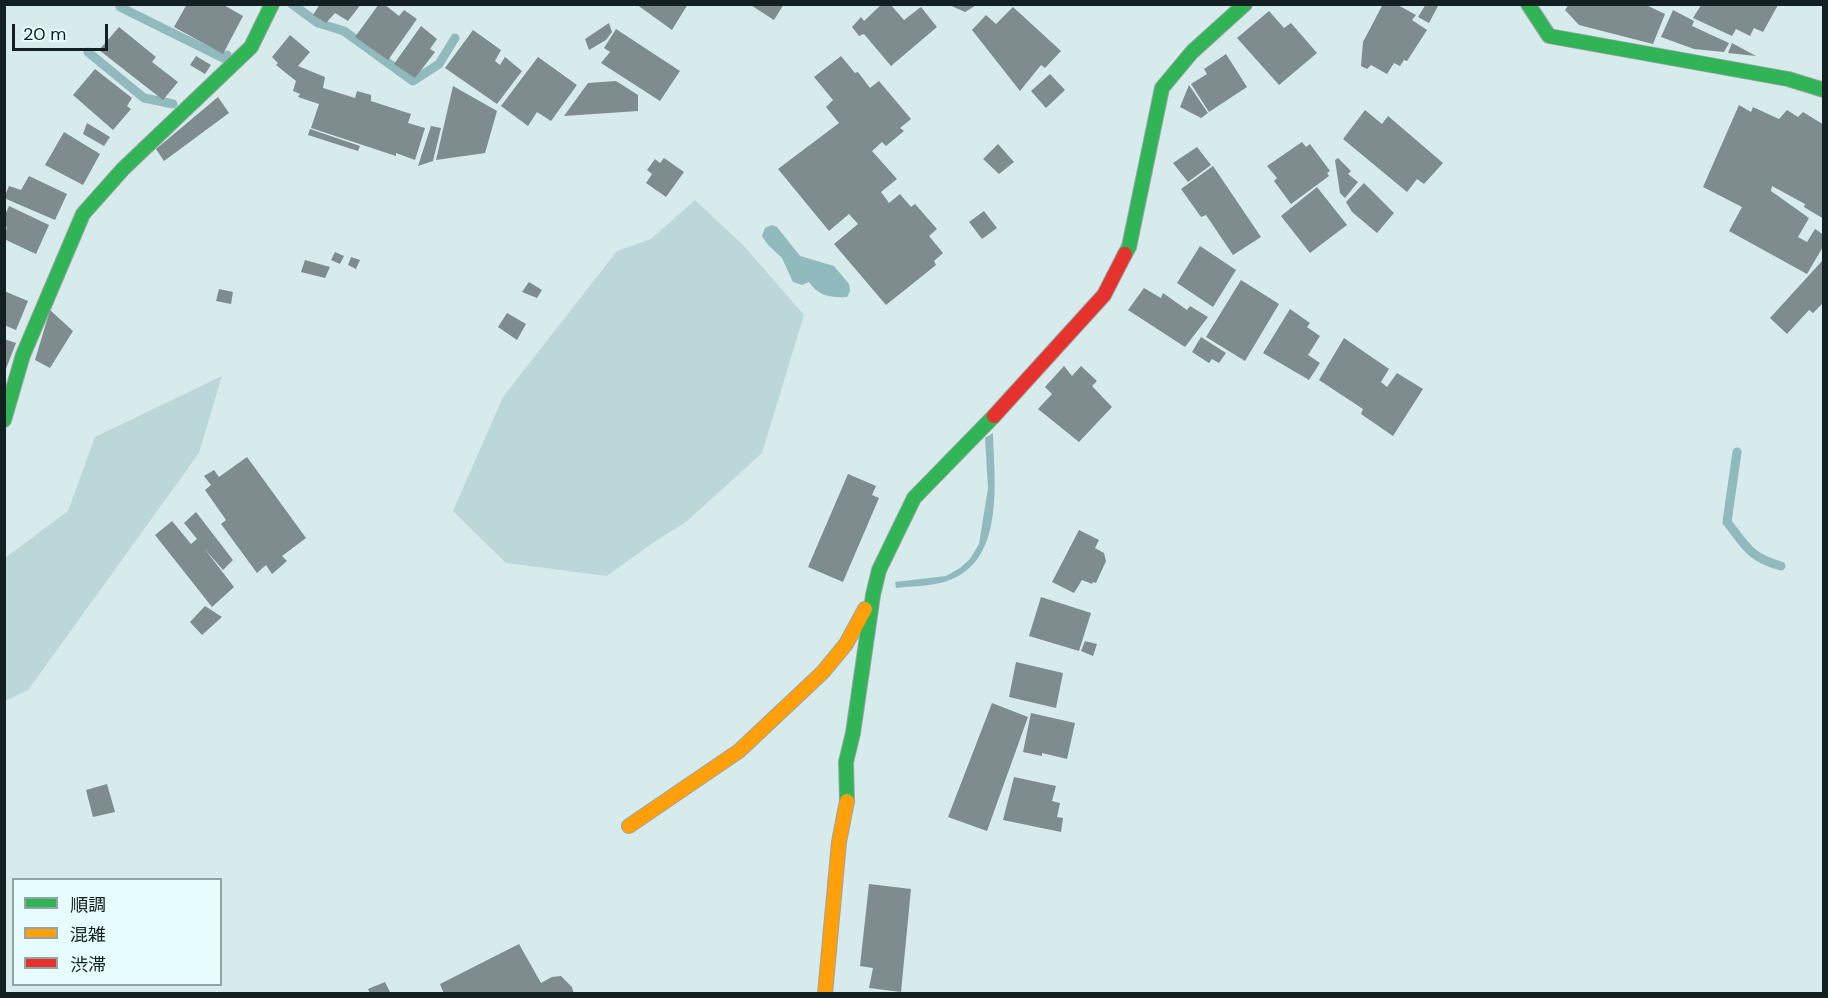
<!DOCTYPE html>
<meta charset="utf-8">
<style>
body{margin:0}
#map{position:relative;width:1828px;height:998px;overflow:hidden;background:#d7eaec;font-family:"DM Sans","Noto Sans JP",sans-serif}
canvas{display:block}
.frame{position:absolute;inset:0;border:6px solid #132021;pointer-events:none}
.legend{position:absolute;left:12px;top:878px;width:210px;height:108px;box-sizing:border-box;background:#e7fcfe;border:2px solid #92a4a6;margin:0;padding:8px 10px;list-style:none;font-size:18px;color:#132021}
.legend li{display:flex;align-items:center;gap:12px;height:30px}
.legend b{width:30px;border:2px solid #92a4a6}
.scale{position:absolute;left:12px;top:24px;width:96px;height:27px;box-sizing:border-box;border:3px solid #132021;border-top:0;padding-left:8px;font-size:18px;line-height:21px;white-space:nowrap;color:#132021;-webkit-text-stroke:4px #e7fcfe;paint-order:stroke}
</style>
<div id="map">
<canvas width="1828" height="998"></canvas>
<div class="frame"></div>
<ul class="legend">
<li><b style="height:8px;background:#30b455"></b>順調</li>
<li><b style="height:8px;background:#ff9f0a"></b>混雑</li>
<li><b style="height:8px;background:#e5322d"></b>渋滞</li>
</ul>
<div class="scale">20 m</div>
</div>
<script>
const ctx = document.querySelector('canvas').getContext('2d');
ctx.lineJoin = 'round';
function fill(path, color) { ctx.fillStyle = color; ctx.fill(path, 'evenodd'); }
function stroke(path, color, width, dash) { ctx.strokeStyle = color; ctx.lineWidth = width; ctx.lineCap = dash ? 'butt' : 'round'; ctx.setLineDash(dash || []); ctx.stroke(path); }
fill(new Path2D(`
 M 695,200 L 744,246 L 804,315 L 762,453 L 686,522 L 654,542 L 607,576 L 506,563 L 453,511 L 503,397 L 617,251 L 651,239 Z
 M 222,376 L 199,453 L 28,690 L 5,701 L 5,558 L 68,511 L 95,437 Z`), '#bcd7d9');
fill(new Path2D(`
 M 772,225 L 777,227 L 800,256 L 834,266 L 849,284 L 850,291 L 847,297 C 831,298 818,296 809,282 L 802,285 L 793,282 L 782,258 L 768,245 L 762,236 L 765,228 Z
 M 993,433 C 994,480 1006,562 947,581 C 932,586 913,586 896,588 L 895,582 L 946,576 L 960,568 L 970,559 L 979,544 L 988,488 L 985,438 Z`), '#90babd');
stroke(new Path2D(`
 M 292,4 L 318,23 L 344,31 L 413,81 L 439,64 L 455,38
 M 120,7 L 223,58 L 227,55
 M 88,52 L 144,98 L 173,104
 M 1737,452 L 1727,522 C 1746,546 1750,558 1781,566`), '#90babd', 9);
fill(new Path2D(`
 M 187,4 L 222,4 L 243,16 L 223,54 L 174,27 Z
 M 320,4 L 361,4 L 348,21 L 335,13 L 326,23 L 313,15 Z
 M 379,4 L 384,4 L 399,16 L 404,10 L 417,19 L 388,60 L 355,37 Z
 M 636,4 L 688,4 L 672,30 Z
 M 749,4 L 784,4 L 774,20 Z
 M 882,4 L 890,4 L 904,20 L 921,7 L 937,27 L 891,66 L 864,34 L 859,36 L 852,27 L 861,17 L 864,21 Z
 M 947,4 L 978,4 L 965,12 Z
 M 1383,4 L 1396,4 L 1416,15 L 1412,20 L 1427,30 L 1407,61 L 1404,60 L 1400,66 L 1394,63 L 1387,74 L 1371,65 L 1367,69 L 1361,66 L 1363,42 Z
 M 1426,4 L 1439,4 L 1429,23 L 1418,17 Z
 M 1569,4 L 1644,4 L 1665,14 L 1653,44 L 1579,25 L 1565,10 Z
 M 1701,5 L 1778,5 L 1763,32 L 1754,28 L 1750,36 L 1736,29 L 1732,36 L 1693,18 Z
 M 1013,7 L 1061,51 L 1045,68 L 1041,65 L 1020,91 L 972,30 L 986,15 L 996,24 Z
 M 1673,10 L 1694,21 L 1692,26 L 1729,43 L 1724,52 L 1694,49 L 1661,37 Z
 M 1269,11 L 1284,28 L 1291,23 L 1317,53 L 1279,85 L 1237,38 Z
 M 609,23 L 612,32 L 606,40 L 589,50 L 585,39 Z
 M 421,26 L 437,39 L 430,49 L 435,52 L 415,78 L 394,64 Z
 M 119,27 L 156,57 L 152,62 L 178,82 L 163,100 L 99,50 Z
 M 616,29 L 680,71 L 660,101 L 601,63 L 610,52 L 604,48 Z
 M 473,30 L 501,50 L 495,61 L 500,65 L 505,57 L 522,71 L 497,104 L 445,68 Z
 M 290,35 L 310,52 L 298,66 L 325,77 L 323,88 L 355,98 L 357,91 L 371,95 L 371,101 L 411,114 L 408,123 L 425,128 L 415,160 L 396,153 L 396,156 L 311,128 L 319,104 L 298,97 L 300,94 L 293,91 L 296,81 L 276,65 L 278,63 L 272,57 Z
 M 1732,43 L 1756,56 L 1728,53 Z
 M 1226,54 L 1247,87 L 1209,112 L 1191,84 L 1207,74 L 1204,69 Z
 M 196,56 L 211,65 L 205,74 L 190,65 Z
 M 841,56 L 855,73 L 858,72 L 870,88 L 879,81 L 911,119 L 900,128 L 904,131 L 886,146 L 882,142 L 872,151 L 897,179 L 881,192 L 889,203 L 900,194 L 911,207 L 915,204 L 937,229 L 929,236 L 943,253 L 934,261 L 936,265 L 886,305 L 834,244 L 858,224 L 849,214 L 829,231 L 778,169 L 839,123 L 826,107 L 833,100 L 814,77 Z
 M 538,57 L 577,85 L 551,121 L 537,112 L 528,126 L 501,106 Z
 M 95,69 L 132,98 L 127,106 L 131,109 L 113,130 L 73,95 Z
 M 1050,74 L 1065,90 L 1046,108 L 1031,91 Z
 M 616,81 L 638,95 L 638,111 L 564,116 L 588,83 Z
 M 1189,85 L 1208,113 L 1201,118 L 1180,107 Z
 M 453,86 L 497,111 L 485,153 L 436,160 Z
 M 218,97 L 229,113 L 164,161 L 156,149 Z
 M 1739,105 L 1751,112 L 1753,107 L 1779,119 L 1787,110 L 1798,117 L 1803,112 L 1824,125 L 1824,219 L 1804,207 L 1805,204 L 1772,186 L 1771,191 L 1809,218 L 1798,237 L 1807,242 L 1815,229 L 1824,235 L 1824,245 L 1807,274 L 1729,231 L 1742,207 L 1703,187 Z
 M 1365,110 L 1382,124 L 1388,116 L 1443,163 L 1424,184 L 1417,179 L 1407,192 L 1343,139 Z
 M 87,123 L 110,137 L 104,146 L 83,134 Z
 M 431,126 L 441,128 L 433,161 L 418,166 Z
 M 310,129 L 360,146 L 358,151 L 308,135 Z
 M 64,132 L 100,154 L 83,185 L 45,165 Z
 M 1302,142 L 1306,147 L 1310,144 L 1330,171 L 1327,173 L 1329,176 L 1291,204 L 1274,181 L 1277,178 L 1267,166 Z
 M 998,144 L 1014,162 L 999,174 L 983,159 Z
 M 1197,147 L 1211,165 L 1188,182 L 1173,163 Z
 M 664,158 L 684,172 L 666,197 L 646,183 L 652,174 L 647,170 L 655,159 L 660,163 Z
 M 1338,158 L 1351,171 L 1348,174 L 1358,182 L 1345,198 L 1340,193 L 1335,160 Z
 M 1213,166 L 1261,237 L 1233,255 L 1206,215 L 1201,217 L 1181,189 Z
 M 29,176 L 67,194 L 55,220 L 4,198 L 9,186 L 21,190 Z
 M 1364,183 L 1394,213 L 1377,233 L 1352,212 L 1346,202 Z
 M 1317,187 L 1347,225 L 1310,253 L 1281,216 Z
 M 9,206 L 49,225 L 36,254 L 4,239 L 7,227 L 4,226 L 4,217 Z
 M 984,211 L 997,228 L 982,239 L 969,222 Z
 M 1200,246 L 1236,270 L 1213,307 L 1177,283 Z
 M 335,252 L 344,256 L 340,264 L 331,260 Z
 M 351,257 L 360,260 L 356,269 L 348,265 Z
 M 305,260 L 330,267 L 325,278 L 301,272 Z
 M 1822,261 L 1824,302 L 1813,313 L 1809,310 L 1787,334 L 1770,318 Z
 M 1241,280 L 1279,304 L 1245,361 L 1206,337 Z
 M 529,282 L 542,290 L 537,298 L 522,292 Z
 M 1144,288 L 1161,298 L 1163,293 L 1187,310 L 1190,306 L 1208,317 L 1185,347 L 1128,310 Z
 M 219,289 L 233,292 L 231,304 L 216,301 Z
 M 4,291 L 28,301 L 16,330 L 4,325 Z
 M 1290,309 L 1310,323 L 1307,327 L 1320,336 L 1308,355 L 1320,363 L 1309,380 L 1263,353 Z
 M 50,310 L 73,331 L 50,368 L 35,360 Z
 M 507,313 L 526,324 L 517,340 L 498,327 Z
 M 1201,337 L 1226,353 L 1219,363 L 1212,359 L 1209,363 L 1192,352 Z
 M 1344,338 L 1389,369 L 1381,382 L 1387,387 L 1397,373 L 1423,389 L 1393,436 L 1361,414 L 1363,409 L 1319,380 Z
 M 4,339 L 16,343 L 4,374 Z
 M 1064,366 L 1072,376 L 1081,366 L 1097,381 L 1092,386 L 1112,407 L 1079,442 L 1038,409 L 1052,394 L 1045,387 Z
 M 247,457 L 306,538 L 282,556 L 287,561 L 272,574 L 266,565 L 257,573 L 221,524 L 226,520 L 205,490 L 211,485 L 204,476 L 214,470 L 219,477 Z
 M 848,474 L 876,486 L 872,495 L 879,498 L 843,582 L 808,567 Z
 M 196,512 L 233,560 L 223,570 L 204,548 L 234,587 L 212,607 L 155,535 L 172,521 L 191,544 L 197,539 L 184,523 Z
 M 1079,530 L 1099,540 L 1095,548 L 1104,553 L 1106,561 L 1096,583 L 1093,582 L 1092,584 L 1082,580 L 1074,593 L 1052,582 Z
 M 1041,597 L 1091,613 L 1079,651 L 1029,636 Z
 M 205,606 L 222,617 L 202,635 L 190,622 Z
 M 1085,641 L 1097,644 L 1093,656 L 1081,651 Z
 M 1016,662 L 1063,673 L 1056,708 L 1009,697 Z
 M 992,703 L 1028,717 L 987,831 L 948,817 Z
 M 1031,713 L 1075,723 L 1067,759 L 1042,753 L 1042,756 L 1023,752 Z
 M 1014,777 L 1056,786 L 1052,801 L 1060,803 L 1057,817 L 1063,818 L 1061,832 L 1003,820 Z
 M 107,784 L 115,812 L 93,817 L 86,790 Z
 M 869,884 L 911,889 L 901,992 L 869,988 L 873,968 L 860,966 Z
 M 519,944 L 541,983 L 552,977 L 561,976 L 572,987 L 574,994 L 444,994 L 440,984 Z
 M 385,982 L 391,994 L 370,994 L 368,989 Z`), '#7e8c8e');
const fast = new Path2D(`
 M 1528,4 L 1549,36 L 1788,79 L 1824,90
 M 1125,254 L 1129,247 L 1162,88 L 1192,52 L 1245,4
 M 4,420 L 23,355 L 83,214 L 123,169 L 251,47 L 272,4
 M 847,801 L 846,762 L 853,733 L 873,595 L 879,570 L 914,498 L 994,416`);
const slow = new Path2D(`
 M 629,826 L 739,751 L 823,672 L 846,644 L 865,609
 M 825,994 L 839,842 L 847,801`);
const jam = new Path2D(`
 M 994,416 L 1104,295 L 1125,254`);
stroke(fast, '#98a6a8', 16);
stroke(slow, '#98a6a8', 16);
stroke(jam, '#98a6a8', 16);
stroke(fast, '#30b455', 14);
stroke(slow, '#ff9f0a', 14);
stroke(jam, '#e5322d', 14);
</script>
